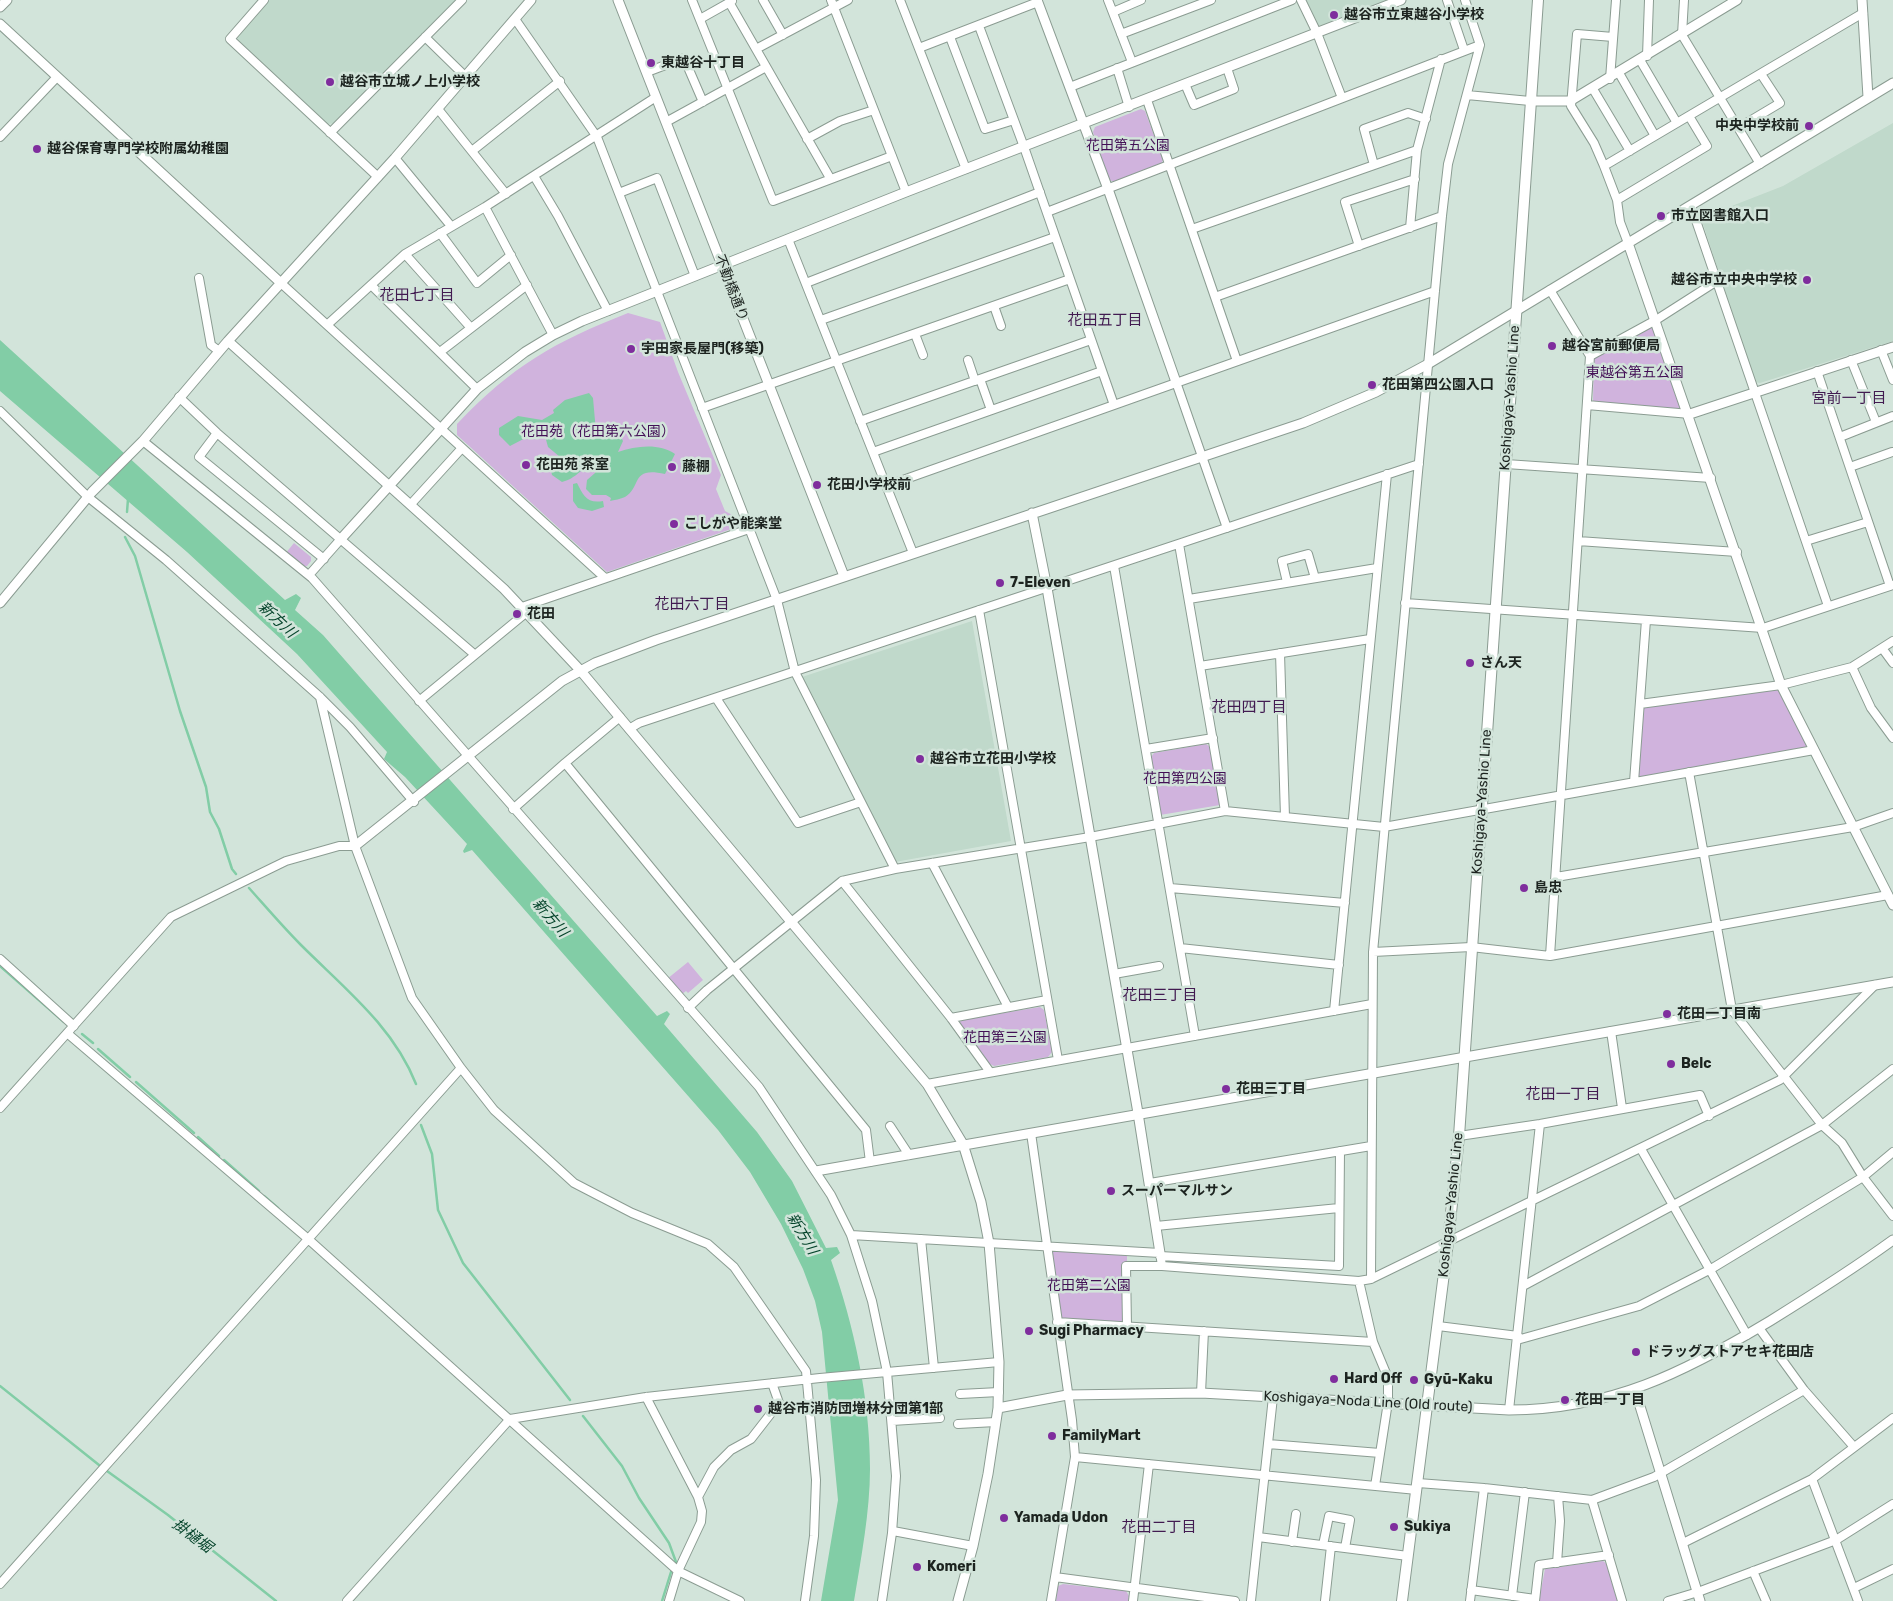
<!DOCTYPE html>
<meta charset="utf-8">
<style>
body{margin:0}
canvas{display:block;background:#d2e4da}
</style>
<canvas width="1893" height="1601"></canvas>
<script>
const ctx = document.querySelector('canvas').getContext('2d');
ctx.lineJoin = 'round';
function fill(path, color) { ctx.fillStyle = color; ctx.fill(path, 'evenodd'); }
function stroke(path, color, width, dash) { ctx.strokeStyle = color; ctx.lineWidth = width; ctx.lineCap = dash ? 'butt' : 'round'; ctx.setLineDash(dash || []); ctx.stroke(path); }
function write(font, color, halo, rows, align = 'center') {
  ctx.font = font + ' Rubik,"Noto Sans JP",sans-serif'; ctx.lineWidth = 5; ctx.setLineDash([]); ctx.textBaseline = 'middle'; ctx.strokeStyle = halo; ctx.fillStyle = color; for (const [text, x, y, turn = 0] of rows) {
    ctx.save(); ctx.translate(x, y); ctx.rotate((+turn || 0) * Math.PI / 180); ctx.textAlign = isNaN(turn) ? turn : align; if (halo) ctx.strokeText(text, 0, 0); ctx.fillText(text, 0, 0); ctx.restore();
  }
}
fill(new Path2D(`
 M 269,0 L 458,0 L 337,123 L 327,124 L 238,41 L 237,36 Z
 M 1304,0 L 1394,0 L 1318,30 Z
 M 1893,123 L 1893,341 L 1760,383 L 1755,382 L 1701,218 L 1783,186 Z
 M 972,621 L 1011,841 L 895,862 L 802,677 Z`), '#c0d9cb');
fill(new Path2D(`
 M 1141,109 L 1145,111 L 1163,160 L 1161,165 L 1115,182 L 1109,180 L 1093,132 L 1095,127 Z
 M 628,313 L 660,322 L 678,372 L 721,475 L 716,489 L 725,511 L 736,517 L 740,526 L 607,572 L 457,435 L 457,424 C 512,366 554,342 628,313 Z
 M 1654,325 L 1685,411 L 1593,402 L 1594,358 Z
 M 294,543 L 311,557 L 311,561 L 307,566 L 302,566 L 285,554 Z
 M 1779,688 L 1809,748 L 1637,781 L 1642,707 Z
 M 1206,744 L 1210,747 L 1220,805 L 1160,815 L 1151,757 L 1154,753 Z
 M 688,962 L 703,980 L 688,993 L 686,991 L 681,995 L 667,979 Z
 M 1040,1007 L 1044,1010 L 1052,1052 L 1048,1057 L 994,1066 L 990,1064 L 959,1024 L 961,1020 Z
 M 1047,1247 L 1127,1251 L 1127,1326 L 1057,1322 Z
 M 1603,1561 L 1609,1566 L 1619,1601 L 1539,1601 L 1545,1569 Z
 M 1063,1584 L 1126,1591 L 1129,1596 L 1128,1601 L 1056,1601 L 1058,1586 Z`), '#d0b3dd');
fill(new Path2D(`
 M 0,340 L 285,600 L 296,594 L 301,598 L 295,610 L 323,635 L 657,1016 L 667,1011 L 670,1014 L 664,1024 L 757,1132 L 792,1181 L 826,1248 L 837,1247 L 840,1253 L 831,1260 C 854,1326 870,1398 870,1469 C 870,1511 861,1559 854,1601 L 821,1601 L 838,1500 L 822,1332 L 815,1301 L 803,1269 L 781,1224 L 750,1172 L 718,1130 L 472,850 L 464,853 L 463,851 L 467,844 L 405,777 L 384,759 L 387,752 L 297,654 L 187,552 L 0,391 Z
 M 589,393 L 593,398 L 596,432 L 599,435 C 608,433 618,430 623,441 L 618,452 C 636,446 659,443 675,454 L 665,474 C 630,466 642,487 625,497 C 621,499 614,500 610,501 L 611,498 L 606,495 L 592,495 L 586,489 L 587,480 L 595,473 L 603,459 L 602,456 C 586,462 579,478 562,482 L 552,475 L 550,466 L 551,460 L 560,457 L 548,447 L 545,436 L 535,433 L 510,446 L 499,435 L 499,428 L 518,416 L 542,420 L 554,413 L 553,410 L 565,400 Z
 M 577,483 C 583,495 587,504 603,501 L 604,507 L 592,511 L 578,508 L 573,501 L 573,484 Z`), '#82cda6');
stroke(new Path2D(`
 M 127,512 L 128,499
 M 125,537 L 135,556 L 180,711 L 206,787 L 210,812 L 219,829 L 232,869 L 236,874
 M 249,888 C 266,907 283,927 301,945 C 344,988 393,1026 416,1084
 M 0,966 L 64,1022
 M 82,1034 L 93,1043
 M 98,1049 L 130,1077
 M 136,1082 L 194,1133
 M 421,1125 L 432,1154 L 438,1210 L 463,1263 L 570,1400
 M 198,1137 L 219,1156
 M 224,1160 L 259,1191
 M 264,1196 L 278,1208
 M 0,1386 L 99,1465
 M 583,1416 L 622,1466 L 639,1498 L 669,1543 L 676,1562
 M 107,1471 L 168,1515 L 276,1601
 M 662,1601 L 671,1572`), '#82cda6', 2.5);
const minor = new Path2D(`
 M 264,0 L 230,39 L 378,177
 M 692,0 L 773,201 L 892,156
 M 763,0 L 783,35
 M 831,0 L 906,192
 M 900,0 L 966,169
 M 1108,0 L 1132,62
 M 1301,0 L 1317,33 L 1342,98
 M 1447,0 L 1464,50
 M 1684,0 L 1682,35 L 1760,164
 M 729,2 L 830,178
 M 1113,12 L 1141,0
 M 515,19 L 597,137 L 777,600 L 795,672 L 895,869
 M 700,19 L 732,1
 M 979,26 L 1024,147 L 1114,405
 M 1121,34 L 1211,0
 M 425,37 L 466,77
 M 950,37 L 985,129 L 1014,120
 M 1613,37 L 1577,34 L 1571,106 L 1594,143 L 1604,166 L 1617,200 L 1620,222 L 1628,243
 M 919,48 L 1038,2
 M 756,49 L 848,0
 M 1647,56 L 1649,0
 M 1640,60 L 1677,123
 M 1117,68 L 1129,107
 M 647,72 L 684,58 L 703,102
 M 1619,73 L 1655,136
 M 1610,79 L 1616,0
 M 1185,84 L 1194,105 L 1234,89 L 1227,68
 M 1070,87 L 1292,0
 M 1593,89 L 1630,151
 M 1467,95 L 1530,101
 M 1147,100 L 1237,361
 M 438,109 L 506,194
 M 666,122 L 766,67
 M 1738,128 L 1780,103 L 1761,74
 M 330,133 L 462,0
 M 0,137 L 57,77
 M 807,139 L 840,121 L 874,110
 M 472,151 L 560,81
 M 395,158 L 451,226
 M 1374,165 L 1364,129 L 1408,113 L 1426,119
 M 1604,166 L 1863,13
 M 534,176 L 558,216 L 608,311
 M 619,193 L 657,178 L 695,276
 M 1617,200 L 1707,146 L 1689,116
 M 1691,206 L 1828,606
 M 485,207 L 553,335
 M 1047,212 L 1480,45
 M 1410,228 L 1417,150 L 1441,59
 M 1192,229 L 1417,150
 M 440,233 L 477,283 L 511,255
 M 788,239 L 913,553
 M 1359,246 L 1345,202 L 1415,179
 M 405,254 L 471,328
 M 199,278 L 211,345 L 219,351
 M 806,283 L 1040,192
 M 282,284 L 605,578
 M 371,285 L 477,389
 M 1215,297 L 1442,216
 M 994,306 L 1001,326
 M 821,320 L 1055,237
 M 327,325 L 405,254 L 485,207 L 656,97
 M 915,334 L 923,355
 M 1881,350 L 1893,380
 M 440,352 L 527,285
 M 1590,356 L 1656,320 L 1717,281
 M 968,360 L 975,381
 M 1851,360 L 1876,422
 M 1817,371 L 1890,586
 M 980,379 L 991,410
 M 1176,382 L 1227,528
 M 179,397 L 217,433 L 474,654
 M 1587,405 L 1690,414
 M 702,408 L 1070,279
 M 0,411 L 88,497 L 166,560 L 320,697 L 350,727 L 414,802
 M 860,421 L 1091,340
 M 217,433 L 199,457 L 324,559
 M 1840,437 L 1893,416
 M 143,441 L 312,578 L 759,1087 L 831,1195 L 851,1235 L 872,1301 L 887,1372 L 896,1476 L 892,1533 L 882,1601
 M 873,452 L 1102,371
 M 1506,464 L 1711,478
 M 1850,467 L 1892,452
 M 886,486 L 1435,291
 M 411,504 L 462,448
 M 1578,541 L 1737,552
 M 1806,541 L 1868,522
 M 1179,544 L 1225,811
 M 1114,566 L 1195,1036
 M 309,575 L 340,540
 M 1287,582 L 1282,561 L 1308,554 L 1315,578
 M 1189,599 L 1377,568
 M 1405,603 L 1763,628 L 1893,585
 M 522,607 L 749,529
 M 979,610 L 1058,1060
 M 1882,648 L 1893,663
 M 1280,653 L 1285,817
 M 1200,666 L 1370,639
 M 1852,667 L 1871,708 L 1893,738
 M 320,697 L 355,846 L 412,998 L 461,1068 L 494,1110 L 574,1183 L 632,1213 L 708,1244 L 734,1267 L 806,1371 L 816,1480 L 814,1536 L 805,1601
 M 716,698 L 798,823 L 861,802
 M 419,701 L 527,612
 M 1640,704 L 1781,685 L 1852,667 L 1893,641
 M 620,717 L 565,763 L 866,1130 L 870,1162
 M 629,729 L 639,723 L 1419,464
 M 1146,749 L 1213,738
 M 1689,772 L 1732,1010 L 1822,1125 L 1842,1143 L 1863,1177 L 1893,1216
 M 1634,782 L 1646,620
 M 513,809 L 565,763
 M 932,863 L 1008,1007
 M 1556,877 L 1853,827 L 1893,813
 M 842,881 L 951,1018 L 990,1072
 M 1170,888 L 1345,903
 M 1180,948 L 1339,965
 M 1373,952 L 1471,947 L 1550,956 L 1888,895
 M 1550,956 L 1590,356 L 1550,290
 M 0,959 L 74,1026
 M 1114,974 L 1159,966
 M 688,1008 L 707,990 L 842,881 L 895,869 L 1090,837 L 1225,811 L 1384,827 L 1814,750
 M 1334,1011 L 1387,474
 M 951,1018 L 1047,1000
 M 1611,1031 L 1622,1108
 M 67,1033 L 307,1238 L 678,1571 L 740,1601
 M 927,1084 L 1372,1004
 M 0,1108 L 171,917 L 286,861 L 339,846 L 355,846
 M 890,1126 L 909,1155
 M 1031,1133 L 1072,1420 L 1075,1457 L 1051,1601
 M 1459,1136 L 1540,1124 L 1700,1095 L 1709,1116
 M 1641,1149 L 1747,1335
 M 1150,1183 L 1371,1146
 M 1156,1226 L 1339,1208
 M 851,1235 L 1160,1253 L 1162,1266 L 1359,1281 L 1371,1279 L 1780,1080 L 1875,985
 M 921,1239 L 934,1368
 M 1160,1256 L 1339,1266 L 1340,1151
 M 1371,1279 L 1373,952 L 1442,216 L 1448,164 L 1480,45 L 1465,0
 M 1359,1281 L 1373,1342 L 1388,1378 L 1388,1402 L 1375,1486
 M 1523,1286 L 1822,1125 L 1893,1069
 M 1057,1322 L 1373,1342
 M 1127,1326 L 1126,1266 L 1162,1266
 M 1438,1326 L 1518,1336
 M 1759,1328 L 1804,1390 L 1854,1447
 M 1517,1340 L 1639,1306 L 1711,1269 L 1863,1177 L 1893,1152
 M 1201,1393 L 1204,1331
 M 960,1394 L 999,1392
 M 646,1397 L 698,1497 L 702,1511 L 701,1522 L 678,1571 L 669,1601
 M 1509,1410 L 1540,1124
 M 892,1421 L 940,1418
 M 958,1424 L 996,1422
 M 1268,1444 L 1380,1453
 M 1075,1457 L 1417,1490
 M 1812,1479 L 1858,1601
 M 1418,1483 L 1484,1488 L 1592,1500 L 1654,1477 L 1804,1390
 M 698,1497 L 714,1467 L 731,1450 L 751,1439 L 779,1403 L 772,1383
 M 1592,1500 L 1622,1601
 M 893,1531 L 973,1546
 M 1258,1537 L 1408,1556
 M 1292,1542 L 1296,1514
 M 1683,1543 L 1812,1479 L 1893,1418
 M 1323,1545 L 1329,1516 L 1350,1520 L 1345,1548
 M 1557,1563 L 1560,1521 L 1558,1496
 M 1753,1571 L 1766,1601
 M 1055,1577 L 1235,1601
 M 0,1584 L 461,1068
 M 1854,1588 L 1893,1569
 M 1471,1590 L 1535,1599
 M 1512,1596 L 1525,1492
 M 347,1601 L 510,1419 L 646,1397 L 820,1378 L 999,1362
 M 1133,1601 L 1149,1464
 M 1251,1601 L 1273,1397
 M 1325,1601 L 1331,1546
 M 1470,1601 L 1484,1488
 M 1535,1601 L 1539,1565 L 1609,1555
 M 1668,1601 L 1698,1592 L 1836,1540 L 1893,1504`);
const tertiary = new Path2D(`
 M 618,0 L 844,576
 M 1037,0 L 1108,189 L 1176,382
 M 1862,0 L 1868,97
 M 0,7 L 7,0
 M 0,24 L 282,284
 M 1530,101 L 1570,101 L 1737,0
 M 1628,243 L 1781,685 L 1893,905
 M 228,341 L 504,589 L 580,670 L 927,1084 L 963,1144 L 981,1202 L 989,1243 L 999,1362 L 998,1408 L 988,1474 L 973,1546 L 958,1601
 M 1690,414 L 1893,347
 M 1032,513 L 1047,588 L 1138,1113 L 1160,1253
 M 340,540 L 477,389 L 525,352 L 553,335 L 582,321 L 906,192 L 1401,0
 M 0,603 L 92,492 L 143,441 L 228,341 L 395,158 L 531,0
 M 355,846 L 562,681 L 595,663 L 656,640 L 1303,423 L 1376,392 L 1428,364 L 1893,83
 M 816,1171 L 1893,982
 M 1635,1390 L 1700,1601
 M 998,1408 L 1067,1395 L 1201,1393 L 1509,1410 C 1610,1410 1685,1372 1770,1321 C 1812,1295 1853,1269 1893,1240`);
const secondary = new Path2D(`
 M 1402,1601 L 1448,1242 L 1459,1136 L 1538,0`);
stroke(minor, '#8b9c92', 10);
stroke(tertiary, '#8b9c92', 11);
stroke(secondary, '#8b9c92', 12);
stroke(minor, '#fff', 8);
stroke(tertiary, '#fff', 9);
stroke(secondary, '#fff', 10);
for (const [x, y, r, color] of [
 [1334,15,5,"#7f2d9d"],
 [651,63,5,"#7f2d9d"],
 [330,82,5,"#7f2d9d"],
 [1809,126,5,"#7f2d9d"],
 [37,149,5,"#7f2d9d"],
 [1661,216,5,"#7f2d9d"],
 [1807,280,5,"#7f2d9d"],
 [1552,346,5,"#7f2d9d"],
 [631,349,5,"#7f2d9d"],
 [1372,385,5,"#7f2d9d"],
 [526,465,5,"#7f2d9d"],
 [672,467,5,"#7f2d9d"],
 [817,485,5,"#7f2d9d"],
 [674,524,5,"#7f2d9d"],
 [1000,583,5,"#7f2d9d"],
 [517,614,5,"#7f2d9d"],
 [1470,663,5,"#7f2d9d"],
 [920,759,5,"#7f2d9d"],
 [1524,888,5,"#7f2d9d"],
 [1667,1014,5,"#7f2d9d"],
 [1671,1064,5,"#7f2d9d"],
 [1226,1089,5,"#7f2d9d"],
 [1111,1191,5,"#7f2d9d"],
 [1029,1331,5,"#7f2d9d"],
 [1636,1352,5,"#7f2d9d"],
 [1334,1379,5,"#7f2d9d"],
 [1414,1380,5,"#7f2d9d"],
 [1565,1400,5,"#7f2d9d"],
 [758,1409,5,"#7f2d9d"],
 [1052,1436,5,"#7f2d9d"],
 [1004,1518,5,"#7f2d9d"],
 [1394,1527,5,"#7f2d9d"],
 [917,1567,5,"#7f2d9d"]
]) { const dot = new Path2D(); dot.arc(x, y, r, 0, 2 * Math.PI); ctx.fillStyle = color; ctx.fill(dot); stroke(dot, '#d2e4da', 2); }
write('bold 14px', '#1c231f', '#d2e4da', [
 ["越谷市立東越谷小学校",1344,15],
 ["東越谷十丁目",661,63],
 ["越谷市立城ノ上小学校",340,82],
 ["中央中学校前",1799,126,"right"],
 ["越谷保育専門学校附属幼稚園",47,149],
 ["市立図書館入口",1671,216],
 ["越谷市立中央中学校",1797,280,"right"],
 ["越谷宮前郵便局",1562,346],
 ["宇田家長屋門(移築)",641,349],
 ["花田第四公園入口",1382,385],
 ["花田苑 茶室",536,465],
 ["藤棚",682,467],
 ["花田小学校前",827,485],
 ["こしがや能楽堂",684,524],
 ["7-Eleven",1010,583],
 ["花田",527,614],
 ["さん天",1480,663],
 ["越谷市立花田小学校",930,759],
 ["島忠",1534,888],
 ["花田一丁目南",1677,1014],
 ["Belc",1681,1064],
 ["花田三丁目",1236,1089],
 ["スーパーマルサン",1121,1191],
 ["Sugi Pharmacy",1039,1331],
 ["ドラッグストアセキ花田店",1646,1352],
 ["Hard Off",1344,1379],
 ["Gyū-Kaku",1424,1380],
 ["花田一丁目",1575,1400],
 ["越谷市消防団増林分団第1部",768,1409],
 ["FamilyMart",1062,1436],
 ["Yamada Udon",1014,1518],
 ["Sukiya",1404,1527],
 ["Komeri",927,1567]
], 'left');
write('14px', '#430f56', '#d2e4da', [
 ["花田第五公園",1128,146],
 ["東越谷第五公園",1635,373],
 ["花田苑（花田第六公園）",598,432],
 ["花田第四公園",1185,779],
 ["花田第三公園",1005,1038],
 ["花田第二公園",1089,1286]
]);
write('14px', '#1c231f', '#d2e4da', [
 ["不動橋通り",731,288,69],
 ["Koshigaya-Yashio Line",1510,398,-86],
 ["Koshigaya-Yashio Line",1482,802,-86],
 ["Koshigaya-Yashio Line",1451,1205,-84],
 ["Koshigaya-Noda Line (Old route)",1368,1402,3]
]);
write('15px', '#421b51', '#d2e4da', [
 ["花田七丁目",417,296],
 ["花田五丁目",1105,321],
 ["宮前一丁目",1849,399],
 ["花田六丁目",692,605],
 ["花田四丁目",1249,708],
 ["花田三丁目",1160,996],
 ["花田一丁目",1563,1095],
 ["花田二丁目",1159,1528]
]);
write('italic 15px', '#05442b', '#d2e4da', [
 ["新方川",277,620,43],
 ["新方川",550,918,49],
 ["新方川",802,1234,59],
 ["掛樋堀",192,1536,37]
]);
</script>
